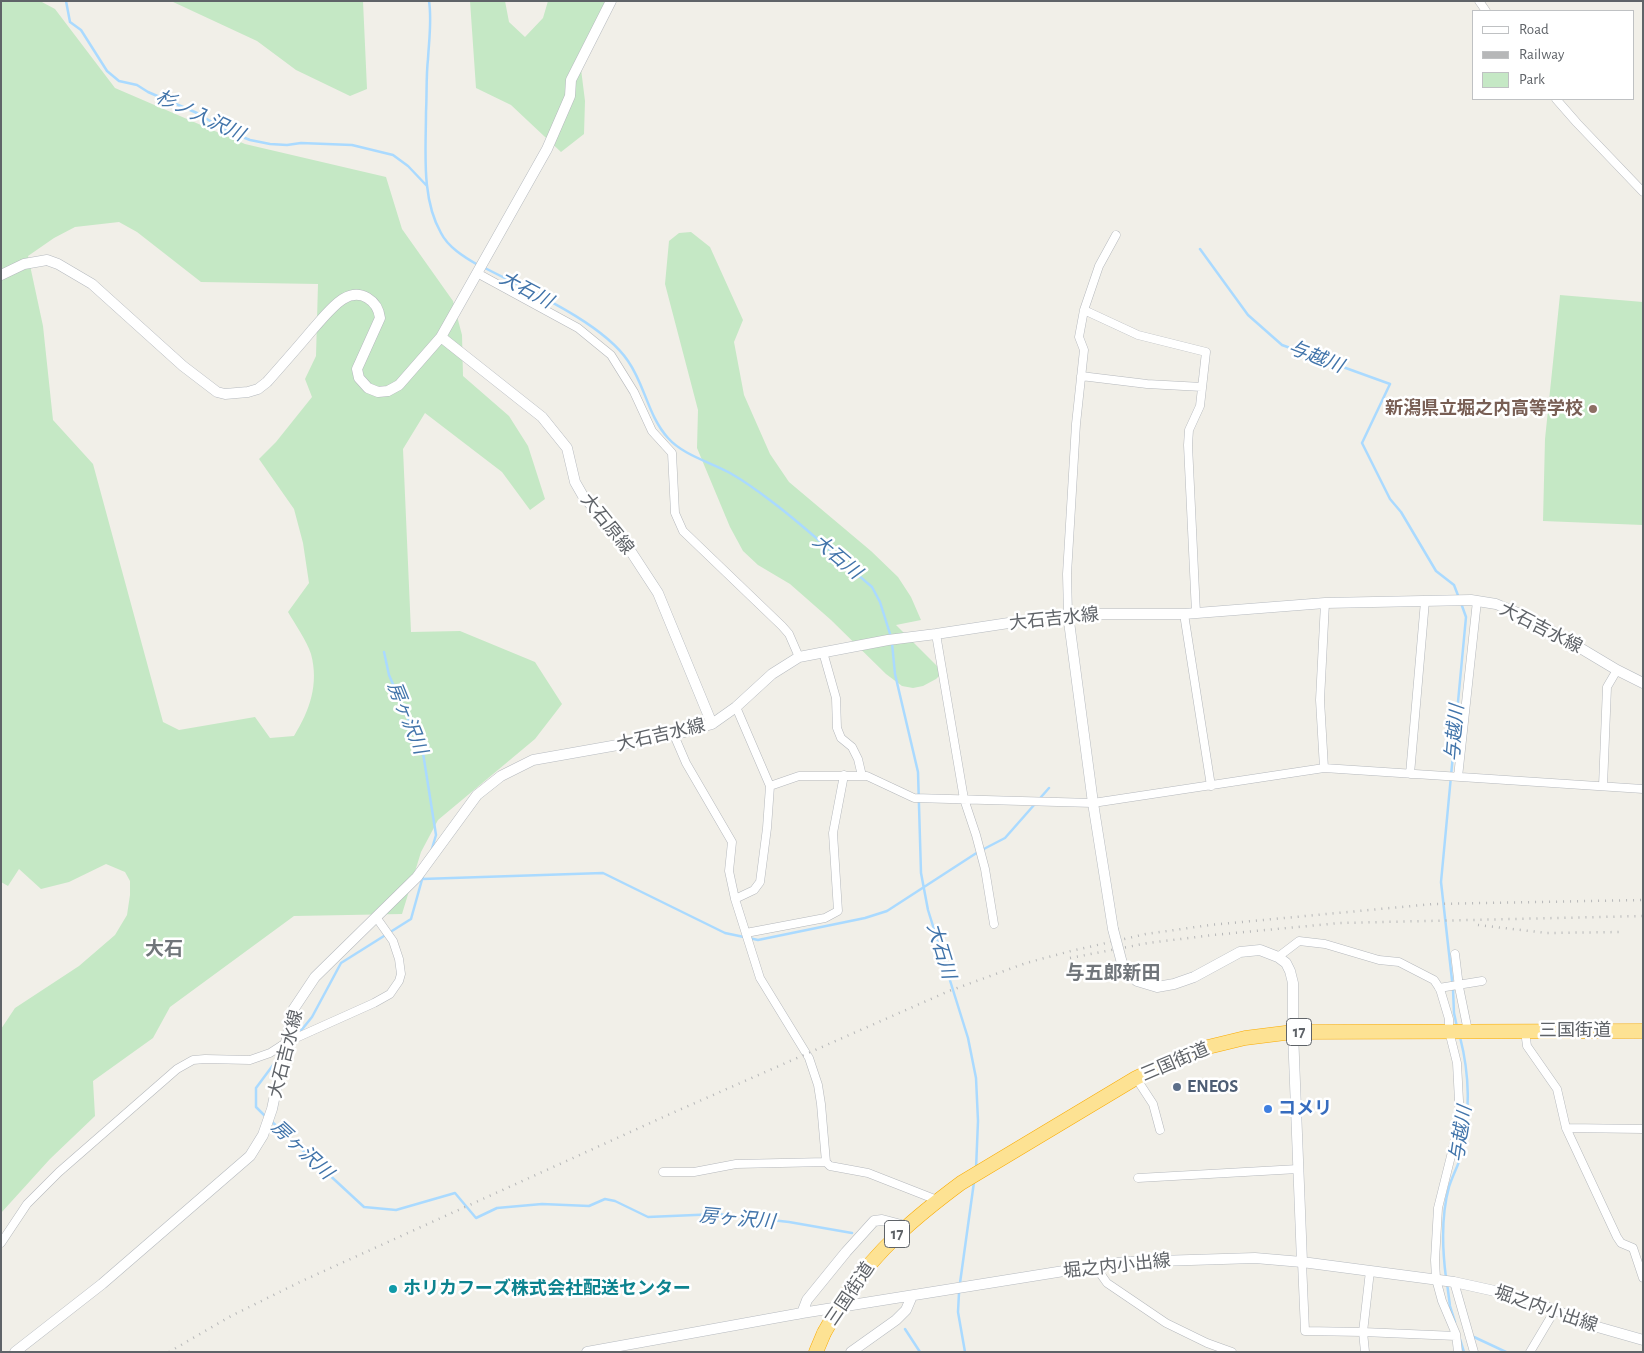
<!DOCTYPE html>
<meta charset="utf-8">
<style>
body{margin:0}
#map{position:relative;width:1644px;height:1353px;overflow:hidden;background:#f1efe8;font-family:"Alegreya Sans",sans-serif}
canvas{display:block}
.frame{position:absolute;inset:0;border:2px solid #5f6368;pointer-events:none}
.legend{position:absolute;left:1472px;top:10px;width:162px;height:90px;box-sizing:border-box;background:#fff;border:1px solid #bfc1c3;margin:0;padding:6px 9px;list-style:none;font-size:15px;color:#5f6368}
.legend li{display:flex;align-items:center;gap:10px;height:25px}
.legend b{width:25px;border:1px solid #bfc1c3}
</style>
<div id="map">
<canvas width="1644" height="1353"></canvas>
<div class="frame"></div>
<ul class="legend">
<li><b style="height:6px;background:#fff"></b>Road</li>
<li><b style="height:6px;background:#b6b7b8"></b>Railway</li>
<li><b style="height:14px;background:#c5e8c5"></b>Park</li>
</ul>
</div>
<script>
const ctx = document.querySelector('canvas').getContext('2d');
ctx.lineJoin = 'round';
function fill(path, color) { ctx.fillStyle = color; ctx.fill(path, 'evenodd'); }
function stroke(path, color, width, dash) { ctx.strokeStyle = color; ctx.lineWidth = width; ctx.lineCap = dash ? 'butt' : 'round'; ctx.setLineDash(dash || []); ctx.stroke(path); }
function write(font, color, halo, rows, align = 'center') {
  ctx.font = font + ' "Alegreya Sans","Noto Sans JP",sans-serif'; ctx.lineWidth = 5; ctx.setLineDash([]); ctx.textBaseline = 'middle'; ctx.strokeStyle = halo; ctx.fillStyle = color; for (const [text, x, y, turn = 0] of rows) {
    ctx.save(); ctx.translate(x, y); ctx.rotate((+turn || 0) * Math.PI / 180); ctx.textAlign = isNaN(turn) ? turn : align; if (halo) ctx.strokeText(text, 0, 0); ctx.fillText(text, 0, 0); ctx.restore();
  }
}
fill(new Path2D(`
 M 1,1 L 40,1 L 55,9 L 115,88 L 245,144 L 386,177 L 402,229 L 453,301 L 462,335 L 463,376 L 509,416 L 528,446 L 545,499 L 530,510 L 502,472 L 425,413 L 403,449 L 411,632 L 460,631 L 535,662 L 562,704 L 535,739 L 438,820 L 421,852 L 402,914 L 294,916 L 170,1007 L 153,1038 L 93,1081 L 95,1116 L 50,1159 L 1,1213 L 1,1029 L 15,1008 L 79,966 L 115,935 L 127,915 L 130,895 L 130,881 L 125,872 L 106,864 L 69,882 L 41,889 L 19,869 L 8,886 L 1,882 ZM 119,222 L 137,232 L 201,282 L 318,284 L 316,356 L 305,379 L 312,397 L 276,442 L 259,459 L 294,509 L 303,543 L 309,583 L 288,612 C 295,624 307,641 311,654 C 319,684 310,710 294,736 L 270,738 L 255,717 L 179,730 L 163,722 L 93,464 L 53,420 L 43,326 L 28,256 L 54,238 L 75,227 Z
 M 171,1 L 363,1 L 367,89 L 350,96 L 296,70 L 257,41 Z
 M 470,1 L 505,1 L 509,22 L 525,37 L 543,18 L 548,1 L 606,1 L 579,53 L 585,101 L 584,134 L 561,152 L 511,105 L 476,88 Z
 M 691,232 L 710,247 L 743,320 L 734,342 L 744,395 L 770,454 L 789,482 L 871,551 L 898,577 L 911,597 L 921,620 L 896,625 L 943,672 L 936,679 L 923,686 L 913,688 L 902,686 L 886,674 L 831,620 L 790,584 L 758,565 L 743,551 L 730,527 L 697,448 L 698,410 L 665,284 L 669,241 L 679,233 Z
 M 1560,295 L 1643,302 L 1643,525 L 1543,521 L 1545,439 Z`), '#c5e8c5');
stroke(new Path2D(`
 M 66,1 L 70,22 L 81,30 L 107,71 L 119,81 L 137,85 L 148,92 L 197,113 L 225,130 L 250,140 L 270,144 L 287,145 L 301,143 L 352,145 L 393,155 L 408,166 L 427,186
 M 429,1 C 432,20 429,40 428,59 C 426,76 427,94 426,112 C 426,151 421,198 441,233 C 448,247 464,257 478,265
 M 1200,249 L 1248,315 L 1282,345 L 1390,384 L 1362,443 L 1390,499 L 1401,512 L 1436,571 L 1454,585 L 1459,598
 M 483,267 C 525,289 602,322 628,361 C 645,385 648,416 668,438 C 683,455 710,462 730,473 C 744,481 758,491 771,501 C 806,527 838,558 872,587 L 880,602 L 891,637
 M 892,643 L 895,674 L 918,772 L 921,873 L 928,910 L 968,1038 L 976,1078 L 978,1121 L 976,1169
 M 384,652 L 389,675 L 423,753 L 436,835 L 431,852
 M 422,879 L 603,873 L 725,933 L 744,937
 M 749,938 L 758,940 L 865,918 L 887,911 L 978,852 L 1005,838 L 1049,788
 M 1457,1027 L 1454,1013 L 1453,989 L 1441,882 L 1466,617 L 1461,603
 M 299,1033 L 312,1017 L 341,963 L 411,919 L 423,876
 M 266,1117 L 256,1107 L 256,1088 L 279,1057
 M 270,1120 L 364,1207 L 396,1210 L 455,1193 L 476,1218 L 497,1208 L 542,1204 L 589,1206 L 605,1199 L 615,1201 L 648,1217 L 718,1214 L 789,1222 L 852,1233
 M 1446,1278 C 1442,1247 1441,1216 1449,1187 C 1453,1174 1460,1163 1462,1151 C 1470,1111 1470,1076 1460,1037
 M 960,1283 L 974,1182
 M 1447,1283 L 1450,1306 L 1455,1322
 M 959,1293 L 958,1312 L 965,1352
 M 905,1329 L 920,1352
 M 1474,1337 L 1506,1352
 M 1460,1339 L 1464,1352`), '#aadaff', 2.5);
const street = new Path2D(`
 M 1479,1 L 1486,11
 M 1556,99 L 1577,123 L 1643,192
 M 477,273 L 578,328 L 611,355 L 634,392 L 652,431 L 672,453 L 675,513 L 683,531 L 782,626 L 789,634 L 799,657
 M 1084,310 L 1138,335 L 1206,352 L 1200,406 L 1189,430 L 1188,445 L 1196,613
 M 1081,376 L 1147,384 L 1202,387
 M 1068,614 L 1067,574 L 1076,424 L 1084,350 L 1079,337 L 1084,310 L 1099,266 L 1116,235
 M 1184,614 L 1211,786
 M 936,634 L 964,799 L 976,835 L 985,869 L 994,924
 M 823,652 L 836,698 L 837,728 L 841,738 L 852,747 L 858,759 L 862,776
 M 674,735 L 686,763 L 732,842 L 729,871 L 735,899 L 760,978 L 809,1058 L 818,1085 L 821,1104 L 826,1162 L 830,1166 L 868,1173 L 937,1200
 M 1324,768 L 1320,700 L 1325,603
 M 1410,774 L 1425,601
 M 1458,777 L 1477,601
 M 770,786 L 799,776 L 867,776 L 914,798 L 1093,803 L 1324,768 L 1643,789
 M 1603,786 L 1607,687 L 1617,670
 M 735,899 L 754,890 L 760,882 L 767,828 L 770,786 L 736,707
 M 746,933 L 825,918 L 838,911 L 833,833 L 844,775
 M 1455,954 L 1459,987 L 1468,1031
 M 1278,957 L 1299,941 L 1325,944 L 1379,960 L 1399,962 L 1434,980 L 1440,989 L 1449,1019 L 1449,1031 L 1457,1063 L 1460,1120 L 1438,1208 L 1435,1260 L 1436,1279 L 1442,1301 L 1456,1334 L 1458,1352
 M 1439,988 L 1482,981
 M 1525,1031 L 1527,1046 L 1557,1089 L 1566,1128 L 1617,1237 L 1621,1243 L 1633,1248 L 1643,1278
 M 1136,1078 L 1153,1104 L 1160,1130
 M 1566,1128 L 1643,1129
 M 663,1172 L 694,1172 L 736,1164 L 826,1162
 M 1138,1178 L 1298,1169
 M 1,1243 L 27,1204 L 59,1172 L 177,1069 L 193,1060 L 205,1059 L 250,1060 L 270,1053 L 287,1042 L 374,1003 L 390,994 L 399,981 L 401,974 L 399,959 L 393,941 L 376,917
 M 1302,1262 L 1305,1331 L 1363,1332 L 1365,1352
 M 1095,1266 L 1107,1283 L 1166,1323 L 1207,1343 L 1232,1352
 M 1370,1271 L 1363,1332 L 1456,1336
 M 1454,1282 L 1474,1352
 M 1530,1352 L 1555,1310`);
const secondary = new Path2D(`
 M 1,275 L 24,264 L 47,260 L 58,264 L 92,284 L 183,366 L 217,392 L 225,394 L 248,392 L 258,389 L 267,382 C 282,365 298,347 313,329 C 322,319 332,306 343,299 C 361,288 378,301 380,318 L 357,369 L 359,378 L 368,388 L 378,392 L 388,391 L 399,385 L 441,337 L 547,149 L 570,96 L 571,80 L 611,1
 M 441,337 L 542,417 L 567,448 L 575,482 L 583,496 L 626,544 L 658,593 L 712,724
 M 1068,614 L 1093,803 L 1113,929
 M 1123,967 L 1137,981 L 1157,987 L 1174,984 L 1194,977 L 1240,952 L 1260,950 L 1278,957 L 1286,963 L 1290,971 L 1293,983 L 1293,1032 L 1302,1262
 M 797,1314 L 802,1313 L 807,1300 L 846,1252 L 874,1221 L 882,1220 L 905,1226
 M 15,1352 L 102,1284 L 250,1156 L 263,1135 L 272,1109 L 293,1010 L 315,977 L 417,877 L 477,795 L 501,776 L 533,760 L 674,735 L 712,724 L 736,707 L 772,674 L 799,657 L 888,640 L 936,634 L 1068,614 L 1184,614 L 1325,603 L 1471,600 L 1496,604 L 1530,618 L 1617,670 L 1643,683
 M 587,1352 L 802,1313 L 1095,1266 L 1126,1262 L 1255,1258 L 1302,1262 L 1454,1282 L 1513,1295 L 1555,1310 L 1587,1324 L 1643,1340
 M 851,1352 L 896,1320 L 906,1310 L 912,1296`);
const highway = new Path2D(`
 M 845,1296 C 879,1248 914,1218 961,1183 L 1136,1078 L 1163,1065 L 1208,1047 L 1245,1038 L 1293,1032 L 1643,1031
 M 816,1352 L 824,1333`);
stroke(street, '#b5b8bc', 9);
stroke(secondary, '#b6babf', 11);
stroke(highway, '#f9ab00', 15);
stroke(street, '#fff', 8);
stroke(secondary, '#fff', 10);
stroke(highway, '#fde293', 14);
stroke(new Path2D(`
 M 1478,925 L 1547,933 L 1620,932
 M 1070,958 L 1148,943 L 1213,935 L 1340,923 L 1643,916
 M 169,1352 L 231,1316 L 302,1281 L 670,1114 L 949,991 L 1026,963 L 1071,951 L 1146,934 L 1210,925 L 1433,904 L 1643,900`), '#b6b7b8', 2.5, [1, 6]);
const secondaryBridge = new Path2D(`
 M 1113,929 L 1123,967`);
const highwayBridge = new Path2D(`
 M 824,1333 L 845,1296`);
stroke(secondaryBridge, '#b6babf', 11, []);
stroke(highwayBridge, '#f9ab00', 15, []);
stroke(secondaryBridge, '#fff', 10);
stroke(highwayBridge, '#fde293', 14);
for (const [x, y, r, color] of [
 [1593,409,5,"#8d6e63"],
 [1177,1087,5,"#5c6f8a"],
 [1268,1109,5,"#3f7fe0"],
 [393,1289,5,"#0f9aa8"]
]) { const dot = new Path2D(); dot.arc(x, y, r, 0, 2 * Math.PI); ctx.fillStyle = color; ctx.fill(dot); stroke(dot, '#fff', 2); }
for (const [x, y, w] of [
 [1299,1032,25],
 [897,1234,25]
]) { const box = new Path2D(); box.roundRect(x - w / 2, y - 13.5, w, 27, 4); ctx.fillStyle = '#fff'; ctx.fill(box); stroke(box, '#5f6368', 1); }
write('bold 16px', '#5f6368', null, [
 ["17",1299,1032],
 ["17",897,1234]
]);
write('bold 18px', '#785e54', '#fff', [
 ["新潟県立堀之内高等学校",1583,409]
], 'right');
write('18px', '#5f6368', '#fff', [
 ["大石原線",607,524,51],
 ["大石吉水線",1054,619,-6],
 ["大石吉水線",1541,628,27],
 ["大石吉水線",661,735,-13],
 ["三国街道",1575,1031],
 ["大石吉水線",286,1054,-76],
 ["三国街道",1175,1062,-23],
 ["堀之内小出線",1117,1266,-6],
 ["三国街道",850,1294,-56],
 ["堀之内小出線",1546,1309,19]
]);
write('bold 18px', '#4e5e75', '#fff', [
 ["ENEOS",1187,1087]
], 'left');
write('bold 18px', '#366cbe', '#fff', [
 ["コメリ",1278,1109]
], 'left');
write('bold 18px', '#0d838f', '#fff', [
 ["ホリカフーズ株式会社配送センター",403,1289]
], 'left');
write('italic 19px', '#4174aa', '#fff', [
 ["杉ノ入沢川",200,116,25],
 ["大石川",526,290,28],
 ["与越川",1316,357,21],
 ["大石川",837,557,40],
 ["房ヶ沢川",407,718,68],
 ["与越川",1455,733,-85],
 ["大石川",941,951,73],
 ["与越川",1461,1134,-81],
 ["房ヶ沢川",302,1150,43],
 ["房ヶ沢川",737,1219,5]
]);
write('bold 19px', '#70757a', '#fff', [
 ["大石",164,949],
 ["与五郎新田",1113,973]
]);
</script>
